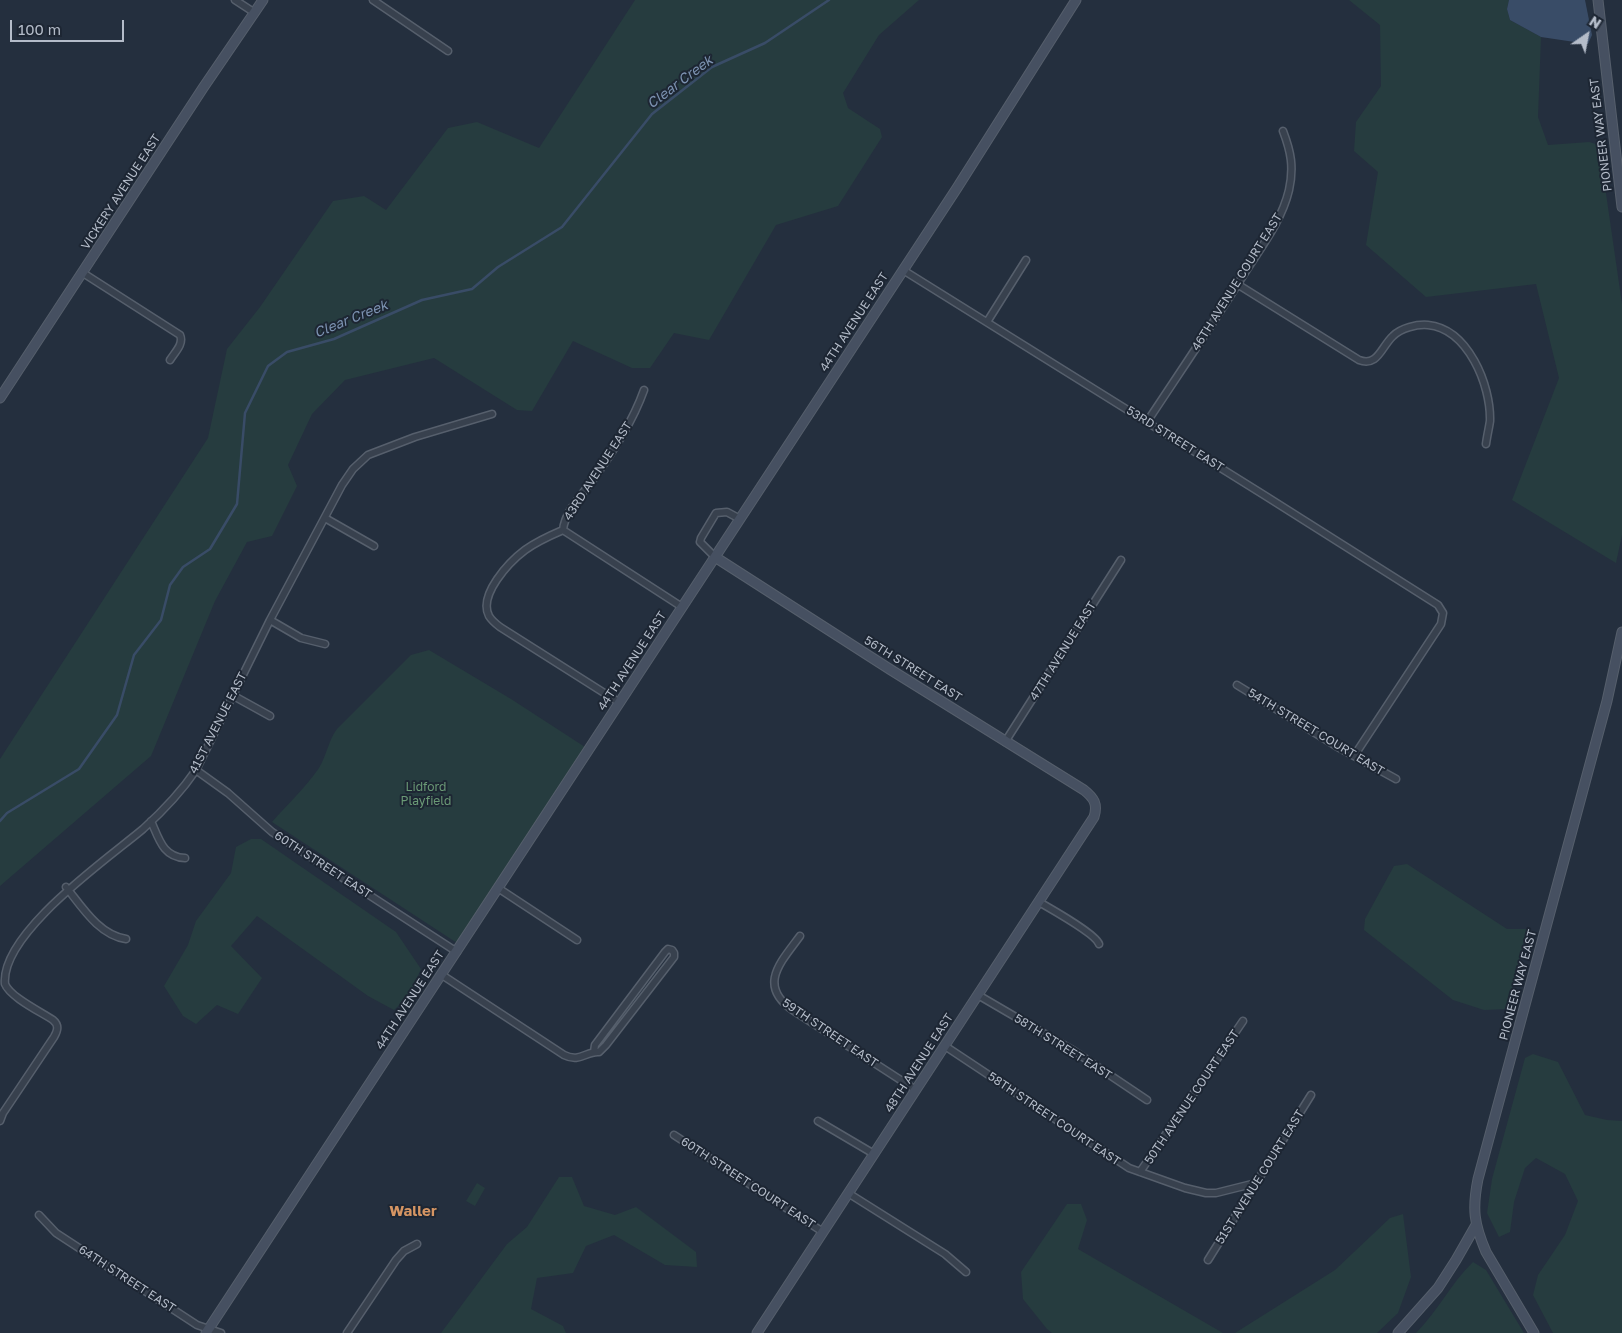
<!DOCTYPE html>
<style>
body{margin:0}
#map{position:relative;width:1622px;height:1333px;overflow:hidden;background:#242f3e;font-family:"Golos Text",sans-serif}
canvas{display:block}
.north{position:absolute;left:1562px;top:10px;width:50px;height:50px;-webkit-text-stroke:4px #1d2633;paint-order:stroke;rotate:33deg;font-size:14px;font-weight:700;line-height:20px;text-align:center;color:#b4bcc9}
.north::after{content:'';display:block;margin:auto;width:18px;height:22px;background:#b4bcc9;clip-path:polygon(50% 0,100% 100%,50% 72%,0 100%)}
.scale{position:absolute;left:10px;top:20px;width:114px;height:22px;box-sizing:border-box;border:2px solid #b4bcc9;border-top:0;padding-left:6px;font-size:15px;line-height:18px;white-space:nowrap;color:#b4bcc9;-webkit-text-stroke:4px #1d2633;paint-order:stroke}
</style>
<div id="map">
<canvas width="1622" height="1333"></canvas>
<div class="north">N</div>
<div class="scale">100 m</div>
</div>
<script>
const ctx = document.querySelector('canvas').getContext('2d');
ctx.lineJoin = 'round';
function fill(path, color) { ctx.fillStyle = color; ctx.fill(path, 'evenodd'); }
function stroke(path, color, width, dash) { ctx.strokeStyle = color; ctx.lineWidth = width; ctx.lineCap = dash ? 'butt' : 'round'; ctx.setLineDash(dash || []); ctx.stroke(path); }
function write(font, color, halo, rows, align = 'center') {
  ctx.font = font + ' "Golos Text",sans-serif'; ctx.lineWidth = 4; ctx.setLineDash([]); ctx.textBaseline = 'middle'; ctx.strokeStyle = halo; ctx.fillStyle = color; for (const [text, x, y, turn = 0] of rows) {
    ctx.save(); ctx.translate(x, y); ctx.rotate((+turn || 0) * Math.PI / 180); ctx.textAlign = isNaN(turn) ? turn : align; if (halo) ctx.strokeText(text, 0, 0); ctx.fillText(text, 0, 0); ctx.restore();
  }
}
fill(new Path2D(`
 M 635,0 L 919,0 L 879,35 L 843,93 L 848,108 L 880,129 L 882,137 L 838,206 L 776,225 L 709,340 L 674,333 L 650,368 L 632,368 L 573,341 L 532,411 L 517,410 L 434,358 L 345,380 L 312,414 L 288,465 L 297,486 L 272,536 L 247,542 L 215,601 L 151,756 L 0,886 L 0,759 L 208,438 L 227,349 L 260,307 L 333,201 L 364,196 L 386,210 L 448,128 L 477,122 L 539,148 Z
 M 1349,0 L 1509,0 L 1507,9 L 1510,20 L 1541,37 L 1538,117 L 1548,145 L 1589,142 L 1599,145 L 1622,304 L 1622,535 L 1616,563 L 1512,500 L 1559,378 L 1536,284 L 1426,297 L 1366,245 L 1378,172 L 1354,151 L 1356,122 L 1381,86 L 1380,25 Z
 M 429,650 L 511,699 L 585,747 L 457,943 L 272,822 C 287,805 306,787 319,768 C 327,755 328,741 337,729 L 411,655 Z
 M 251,839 L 261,839 L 396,932 L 421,969 L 409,996 L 394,1010 L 368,996 L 257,916 L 231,946 L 262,978 L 238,1014 L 217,1005 L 196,1024 L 183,1016 L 164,986 L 188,945 L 196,921 L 231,873 L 236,847 Z
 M 1407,864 L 1507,929 L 1527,929 L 1507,1009 L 1484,1010 L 1453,1000 L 1364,930 L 1365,919 L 1394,866 Z
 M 1533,1054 L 1558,1062 L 1585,1115 L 1607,1120 L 1622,1121 L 1622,1333 L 1553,1333 L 1533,1295 L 1538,1275 L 1565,1235 L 1578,1201 L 1565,1174 L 1536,1158 L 1525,1168 L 1514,1202 L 1510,1232 L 1499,1237 L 1487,1213 L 1492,1179 L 1525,1058 Z
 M 559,1177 L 572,1177 L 584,1206 L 615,1215 L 636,1207 L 696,1252 L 697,1267 L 665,1265 L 614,1235 L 586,1246 L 573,1273 L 537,1278 L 531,1309 L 563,1326 L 566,1333 L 441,1333 L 507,1244 L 527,1227 Z
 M 477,1183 L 485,1188 L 475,1206 L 466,1201 Z
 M 1067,1204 L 1081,1204 L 1087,1220 L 1078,1249 L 1223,1333 L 1052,1333 L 1047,1329 L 1023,1299 L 1021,1272 Z
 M 1403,1214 L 1411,1277 L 1398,1313 L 1377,1333 L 1235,1333 L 1335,1270 L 1390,1218 Z
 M 1473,1262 L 1486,1270 L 1524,1333 L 1416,1333 C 1438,1311 1451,1283 1473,1262 Z`), '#263c3f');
fill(new Path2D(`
 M 1509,0 L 1585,0 L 1592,35 L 1588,44 L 1541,37 L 1510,20 L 1507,9 Z`), '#394c67');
stroke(new Path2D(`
 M 0,821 L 7,813 L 79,769 L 117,715 L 134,655 L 161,620 L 170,585 L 183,567 L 210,549 L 237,504 L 245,413 L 268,366 L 287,352 L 334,339 L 422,300 L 472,289 L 498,267 L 562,227 L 652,114 L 712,67 L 765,43 L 829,0`), '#394c67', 2.5);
const street = new Path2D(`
 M 235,0 L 255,13
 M 373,0 L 448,51
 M 903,270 L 1264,495 L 1438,605 L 1443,613 L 1441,624 L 1354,756
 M 83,273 L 180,335 C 184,344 175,352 170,360
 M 1237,284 L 1359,360 C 1378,367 1381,347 1393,336 C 1401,328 1417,324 1428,325 C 1468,329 1491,385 1490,421 C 1489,428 1487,436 1486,444
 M 987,322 L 1026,260
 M 1147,422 C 1180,372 1214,322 1246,271 C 1262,246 1282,220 1289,190 C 1294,167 1291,152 1283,131
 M 325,518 L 374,546
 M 563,530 C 549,536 536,542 525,550 C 509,562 478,595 489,616 C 492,621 496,624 500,627 L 620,703
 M 563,530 C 565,510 584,493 595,477 C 614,450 633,421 644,390
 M 563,530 L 682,607
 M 715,557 L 700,542 L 701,538 L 716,513 L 727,512 L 740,519
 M 270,620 L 301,638 L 325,644
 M 1237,685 L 1336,746 L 1396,779
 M 232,695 L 270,716
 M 1005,742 L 1121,560
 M 196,770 L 228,793 L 272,832 L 457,952
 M 151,821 C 159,839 163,857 185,858
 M 66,887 C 82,907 99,935 126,939
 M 498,888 L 577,940
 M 1039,902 C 1051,909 1096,934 1099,944
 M 800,936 C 780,963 757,986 794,1011 L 916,1090
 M 442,975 L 564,1055 C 580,1063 586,1051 599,1052 L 606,1045 L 674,957 L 674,953 L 672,950 L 668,949 L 665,952 L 595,1045 L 594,1052
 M 978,995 L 1074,1051 L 1147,1100
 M 945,1046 L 1129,1168 L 1185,1188 L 1206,1193 L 1216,1193 L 1256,1183
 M 0,1121 L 3,1113 L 54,1037 C 58,1030 59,1025 53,1020 C 41,1012 10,997 5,984 C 0,933 110,857 143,829 C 163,811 181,792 196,770 L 270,620 L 342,485 L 353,469 L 368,455 L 415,437 L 492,414
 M 818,1121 L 874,1154
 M 674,1135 L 823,1232
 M 1140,1172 L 1243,1021
 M 848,1193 L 945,1254 L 966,1272
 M 39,1215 L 56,1233 L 197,1325 L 221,1333
 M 1208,1260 L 1311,1095
 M 347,1333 L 396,1260 L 404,1251 L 417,1244`);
const secondary = new Path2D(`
 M 1598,0 L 1622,207
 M 0,398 L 203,88 L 263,0
 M 715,557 L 891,670 L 1084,790 C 1094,798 1098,804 1094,817 L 757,1333
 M 206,1333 L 957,188 L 1076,0
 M 1398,1333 L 1438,1288 L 1456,1260 L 1476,1225
 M 1534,1333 L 1486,1252 C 1474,1224 1472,1209 1478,1179 L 1607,701 L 1622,632`);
stroke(street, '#565f6c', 9);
stroke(secondary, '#565f6c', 11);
stroke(street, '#38414e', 6);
stroke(secondary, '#465061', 9);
write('12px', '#b4bcc9', '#1d2633', [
 ["PIONEER WAY EAST",1601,135,-97],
 ["VICKERY AVENUE EAST",121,192,-57],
 ["46TH AVENUE COURT EAST",1237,282,-58],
 ["44TH AVENUE EAST",854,322,-57],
 ["53RD STREET EAST",1175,439,32],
 ["43RD AVENUE EAST",598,471,-57],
 ["47TH AVENUE EAST",1063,651,-58],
 ["44TH AVENUE EAST",632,661,-57],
 ["56TH STREET EAST",913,669,32],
 ["41ST AVENUE EAST",218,723,-63],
 ["54TH STREET COURT EAST",1316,732,31],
 ["60TH STREET EAST",323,865,33],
 ["PIONEER WAY EAST",1518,985,-75],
 ["44TH AVENUE EAST",410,1000,-57],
 ["59TH STREET EAST",830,1033,34],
 ["58TH STREET EAST",1063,1047,32],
 ["48TH AVENUE EAST",919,1063,-57],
 ["50TH AVENUE COURT EAST",1192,1097,-56],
 ["58TH STREET COURT EAST",1054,1119,34],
 ["51ST AVENUE COURT EAST",1260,1177,-58],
 ["60TH STREET COURT EAST",748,1183,33],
 ["64TH STREET EAST",127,1279,33]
]);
write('12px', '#6b9a76', '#1d2633', [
 ["Lidford",426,787],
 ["Playfield",426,801]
]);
write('italic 14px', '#7c92b1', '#1d2633', [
 ["Clear Creek",680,82,-37],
 ["Clear Creek",351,319,-22]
]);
write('bold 15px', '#d59563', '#1d2633', [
 ["Waller",413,1211]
]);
</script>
